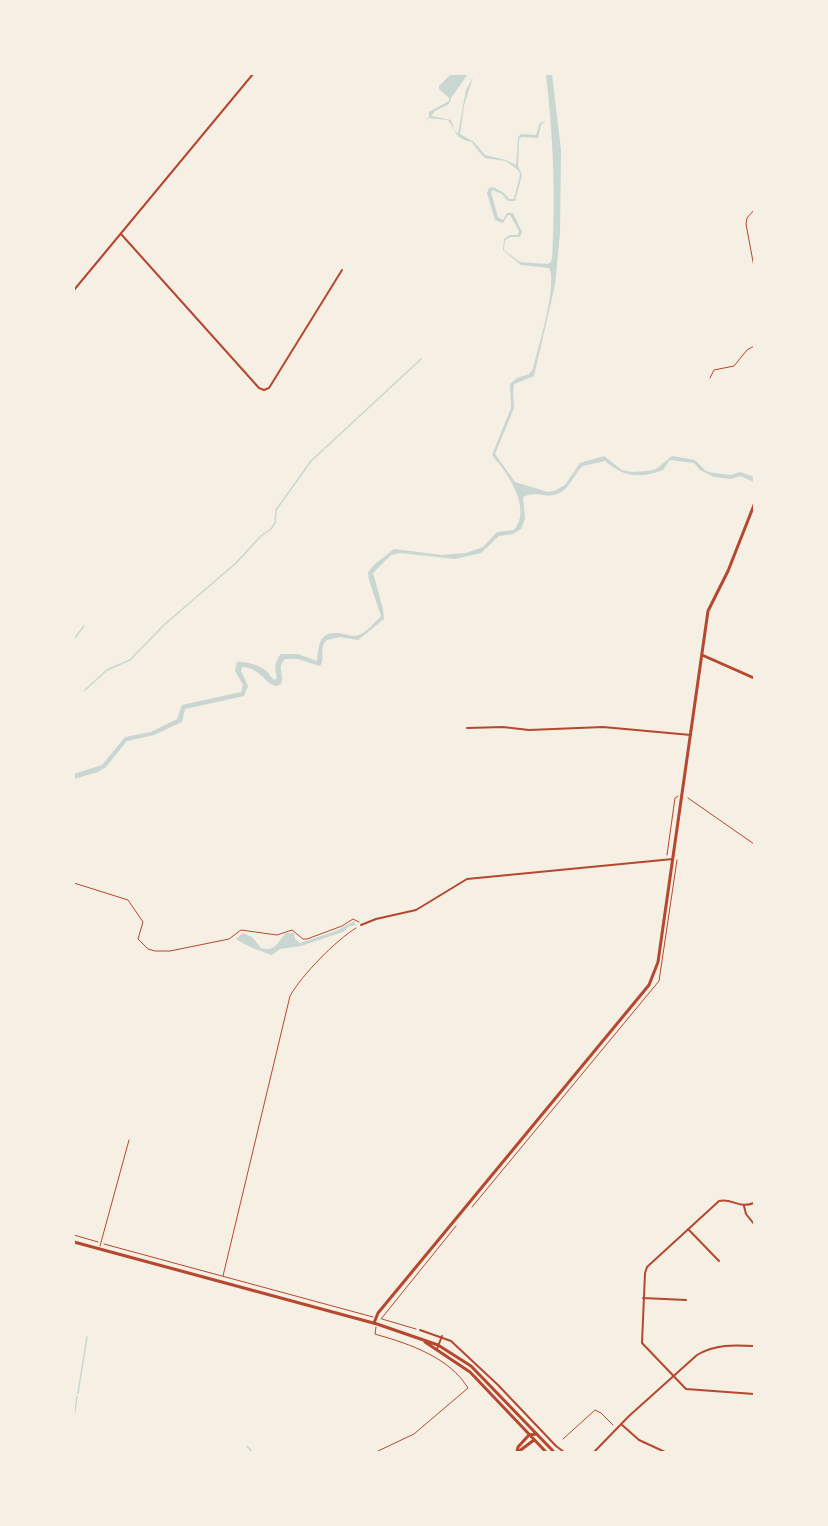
<!DOCTYPE html>
<style>
body{margin:0}
#map{position:relative;width:828px;height:1526px;overflow:hidden;background:#f6efe4;font-family:"IBM Plex Sans",sans-serif}
canvas{display:block}
.frame{position:absolute;inset:0;border:75px solid #f6efe4;pointer-events:none}
</style>
<div id="map">
<canvas width="828" height="1526"></canvas>
<div class="frame"></div>
</div>
<script>
const ctx = document.querySelector('canvas').getContext('2d');
ctx.lineJoin = 'round';
function fill(path, color) { ctx.fillStyle = color; ctx.fill(path, 'evenodd'); }
function stroke(path, color, width, dash) { ctx.strokeStyle = color; ctx.lineWidth = width; ctx.lineCap = dash ? 'butt' : 'round'; ctx.setLineDash(dash || []); ctx.stroke(path); }
fill(new Path2D(`
 M 451,74 L 468,74 L 451,98 L 449,104 L 435,111 L 431,116 L 451,120 L 455,131 L 458,133 L 466,90 L 473,77 L 464,106 L 460,134 L 474,142 L 485,155 L 506,160 L 516,165 L 518,137 L 521,134 L 536,135 L 540,123 L 546,121 L 541,125 L 538,138 L 522,137 L 519,139 L 518,166 L 522,175 L 515,201 L 508,201 L 502,194 L 493,190 L 491,192 L 498,217 L 503,220 L 507,213 L 513,213 L 522,232 L 520,237 L 511,237 L 505,240 L 504,250 L 520,262 L 547,264 L 550,263 L 552,259 C 556,196 553,135 546,74 L 552,74 L 561,150 L 560,233 L 555,285 L 534,376 L 514,384 L 513,392 L 514,408 L 495,454 L 515,482 L 548,492 L 554,491 L 565,485 L 580,463 L 604,456 L 622,470 L 632,472 L 648,471 L 656,469 L 672,456 L 695,460 L 706,471 L 713,473 L 731,475 L 740,472 L 754,477 L 754,482 L 740,476 L 731,479 L 714,477 L 700,470 L 694,463 L 670,460 L 663,470 C 640,479 623,477 605,461 L 583,466 C 574,473 572,485 561,492 C 546,501 539,489 523,497 L 525,519 L 521,529 L 513,534 L 499,536 L 481,553 L 455,559 L 400,553 L 391,555 L 373,573 L 383,609 L 384,619 L 358,640 L 340,637 L 327,640 C 318,648 326,658 320,666 L 298,659 L 285,659 C 276,668 285,675 281,684 L 276,686 C 264,683 261,668 242,667 L 241,671 L 248,686 L 244,696 L 185,709 L 182,722 L 154,735 L 127,741 L 105,768 L 98,772 L 74,779 L 74,774 L 102,765 L 125,737 L 151,732 L 177,719 L 182,705 L 241,692 L 243,685 L 235,671 L 237,662 C 245,661 258,665 265,670 C 270,673 270,678 275,680 L 277,677 C 274,670 275,660 281,654 L 298,654 L 317,661 C 319,644 319,629 344,634 C 349,635 354,637 359,635 C 367,632 375,622 381,616 L 369,580 L 368,572 L 375,564 L 394,549 L 442,555 L 466,553 L 483,547 L 497,532 L 514,530 C 530,511 513,483 501,466 C 498,462 494,459 492,455 L 511,408 L 510,384 L 517,378 L 529,374 L 533,369 C 538,348 558,284 549,268 L 521,265 L 503,250 L 504,239 L 510,235 L 518,235 L 519,231 L 510,215 L 508,215 L 503,223 L 495,220 L 487,193 L 489,188 L 493,187 L 504,193 L 509,199 L 514,199 L 520,175 L 519,171 L 506,161 L 485,158 L 479,152 L 472,142 C 453,138 458,132 448,120 L 429,118 L 423,123 L 429,117 L 429,112 L 449,101 L 449,98 L 439,89 L 439,86 Z
 M 354,921 L 356,925 L 348,927 L 343,932 L 301,946 L 280,949 L 272,955 C 260,951 246,946 236,939 L 243,933 L 252,937 L 261,948 C 276,952 277,942 286,933 L 294,933 L 295,939 L 300,943 L 336,931 Z`), '#c9d6d2');
stroke(new Path2D(`
 M 74,639 L 84,626
 M 85,690 L 107,670 L 130,660 L 164,625 L 236,563 L 261,536 L 271,529 L 275,523 L 276,510 L 311,461 L 421,359
 M 78,1393 L 87,1337
 M 74,1417 L 77,1396
 M 247,1446 L 252,1452`), '#c9d6d2', 1.5);
stroke(new Path2D(`
 M 754,210 L 747,218 L 746,224 L 754,267
 M 688,798 L 754,844
 M 667,855 L 675,798 L 678,796
 M 74,883 L 128,900 L 143,922 L 138,939 L 148,949 L 155,951 L 170,951 L 229,939 L 241,930 L 277,935 L 292,930 L 303,939 L 307,939 L 342,926 L 353,919 L 359,922
 M 472,1207 L 659,981 L 677,860
 M 74,1235 L 98,1242
 M 104,1244 L 373,1317
 M 223,1276 L 290,996 C 301,976 336,940 356,928
 M 381,1319 L 456,1226
 M 382,1319 L 416,1329
 M 376,1327 L 375,1334 L 378,1335 C 410,1344 450,1358 468,1388 L 414,1434 L 376,1452
 M 563,1439 L 595,1410 L 601,1413 L 613,1425`), '#b5482f', 1);
stroke(new Path2D(`
 M 710,378 L 714,370 L 734,366 L 747,350 L 754,346
 M 100,1246 L 129,1140`), '#b5482f', 1);
stroke(new Path2D(`
 M 121,234 L 259,388 L 264,390 L 269,388 L 342,270
 M 74,290 L 253,74
 M 467,728 L 503,727 L 529,730 L 603,727 L 691,735
 M 361,925 L 376,919 L 416,910 L 467,879 L 673,859
 M 754,1203 C 738,1209 733,1198 719,1201 L 647,1267 L 645,1273 L 642,1343 L 686,1389 L 754,1394
 M 744,1206 L 746,1214 L 754,1224
 M 688,1229 L 719,1261
 M 643,1298 L 686,1300
 M 420,1330 L 451,1341 L 498,1385 L 556,1446 L 564,1452
 M 437,1349 L 442,1336
 M 621,1424 L 639,1440 L 665,1452
 M 594,1452 L 629,1416 L 697,1355 C 716,1344 734,1345 754,1346`), '#b5482f', 2);
stroke(new Path2D(`
 M 702,655 L 754,678
 M 374,1323 L 378,1313 L 649,985 L 658,962 L 708,611 L 728,571 L 754,505`), '#b5482f', 3);
stroke(new Path2D(`
 M 74,1242 L 377,1324 L 438,1345 L 471,1366 L 554,1452
 M 425,1342 L 470,1372 L 546,1452
 M 517,1452 L 518,1447 L 529,1435 L 537,1434
 M 518,1452 L 534,1440`), '#b5482f', 3);
</script>
